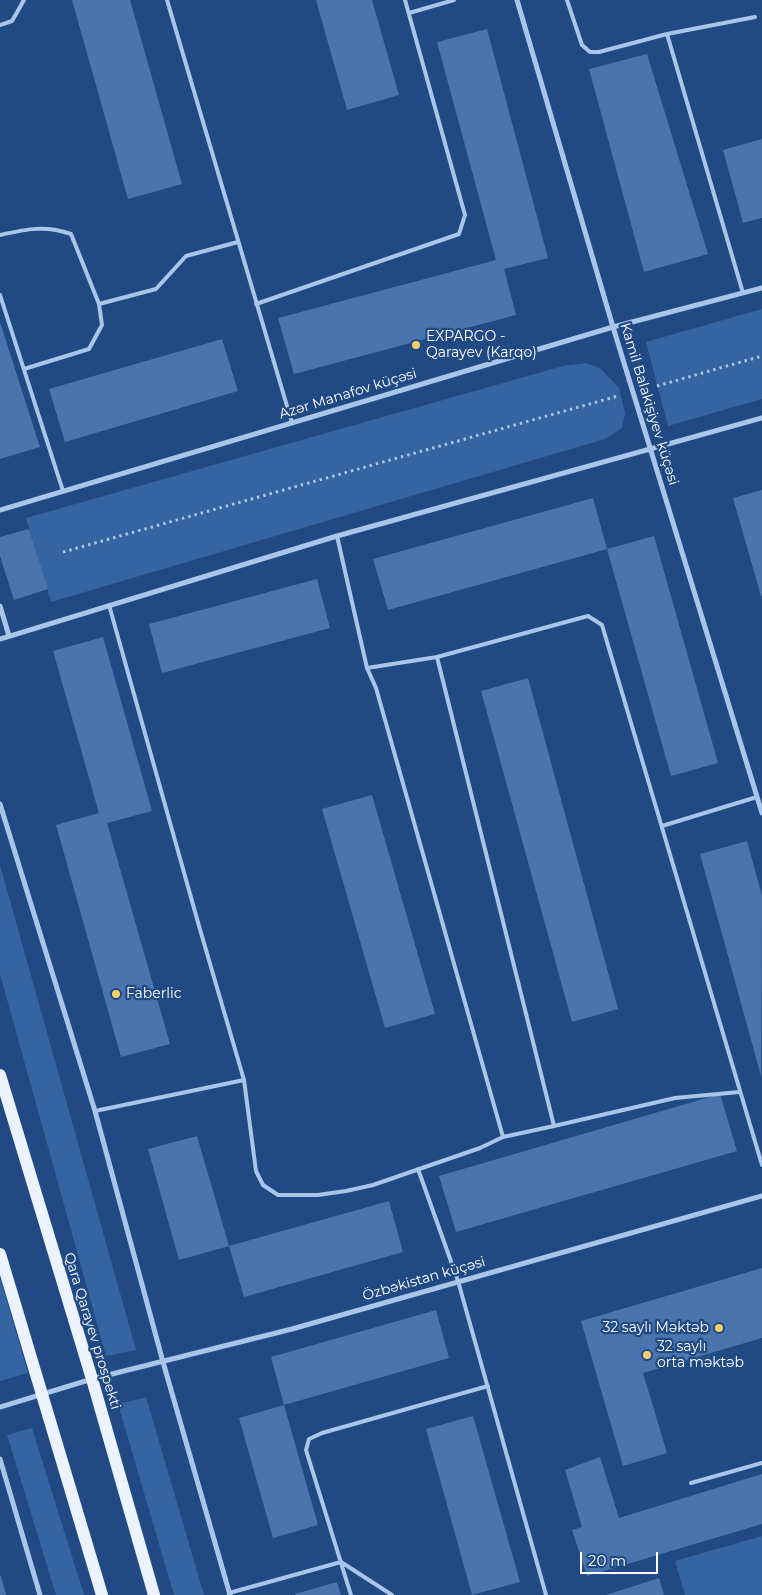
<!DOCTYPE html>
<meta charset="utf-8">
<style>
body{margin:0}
#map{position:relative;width:762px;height:1595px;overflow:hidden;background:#214a84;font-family:Montserrat,sans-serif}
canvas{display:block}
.scale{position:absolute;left:580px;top:1552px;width:78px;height:22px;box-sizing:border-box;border:2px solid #fff;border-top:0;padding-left:6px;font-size:15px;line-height:18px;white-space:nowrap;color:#fff;-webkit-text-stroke:4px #214a84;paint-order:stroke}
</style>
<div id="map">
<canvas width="762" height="1595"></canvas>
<div class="scale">20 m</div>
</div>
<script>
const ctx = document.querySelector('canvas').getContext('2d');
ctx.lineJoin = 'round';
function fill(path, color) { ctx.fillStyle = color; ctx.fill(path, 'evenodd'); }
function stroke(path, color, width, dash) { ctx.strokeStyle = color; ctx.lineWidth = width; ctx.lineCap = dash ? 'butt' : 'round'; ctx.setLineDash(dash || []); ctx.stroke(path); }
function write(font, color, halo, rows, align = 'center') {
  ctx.font = font + ' Montserrat,sans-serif'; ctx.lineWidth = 4.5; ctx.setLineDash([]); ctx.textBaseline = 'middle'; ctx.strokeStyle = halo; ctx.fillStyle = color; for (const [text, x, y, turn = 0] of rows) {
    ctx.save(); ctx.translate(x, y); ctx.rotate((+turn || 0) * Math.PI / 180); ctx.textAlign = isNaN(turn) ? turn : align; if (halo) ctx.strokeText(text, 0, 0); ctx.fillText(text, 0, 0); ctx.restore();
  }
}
fill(new Path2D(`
 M 762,309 L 762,399 L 668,426 L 646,342 Z
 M 586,363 L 600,368 L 619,388 L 625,413 L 622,428 L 605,439 L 51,602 L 26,518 L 563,366 Z
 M 0,865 L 136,1350 L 106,1356 L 0,974 Z
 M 0,1278 L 28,1373 L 0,1381 Z
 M 146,1397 L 204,1595 L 174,1595 L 118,1404 Z
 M 32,1428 L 84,1595 L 56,1595 L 7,1435 Z
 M 762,1536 L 762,1595 L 685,1595 L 675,1561 Z`), '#3464a1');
fill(new Path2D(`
 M 72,0 L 130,0 L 182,184 L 128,199 Z
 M 316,0 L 372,0 L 399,95 L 347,110 Z
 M 487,29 L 548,258 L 504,269 L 516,315 L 294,374 L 278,318 L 496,260 L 437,42 Z
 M 647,54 L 708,254 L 644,272 L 589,69 Z
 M 762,139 L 762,218 L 743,223 L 723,150 Z
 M 0,322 L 40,447 L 0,459 Z
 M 222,339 L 238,391 L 65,442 L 49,389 Z
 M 762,490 L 762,596 L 761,596 L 733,498 Z
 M 593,498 L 607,549 L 388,610 L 373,559 Z
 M 29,529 L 48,589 L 14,600 L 0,556 L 0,537 Z
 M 654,536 L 718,763 L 671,776 L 607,549 Z
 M 317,579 L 330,628 L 162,673 L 149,624 Z
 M 103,637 L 152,811 L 107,823 L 170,1044 L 121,1057 L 56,825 L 99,813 L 53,651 Z
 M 528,678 L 618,1009 L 572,1022 L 481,691 Z
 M 372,795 L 435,1014 L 385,1028 L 322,809 Z
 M 747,841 L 762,896 L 761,1076 L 700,854 Z
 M 720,1094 L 737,1151 L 456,1232 L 439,1176 Z
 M 197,1136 L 229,1246 L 179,1260 L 148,1149 Z
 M 389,1201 L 403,1252 L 244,1297 L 229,1246 Z
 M 762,1268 L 762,1338 L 643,1373 L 667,1453 L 623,1466 L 581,1321 Z
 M 436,1310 L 449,1358 L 284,1405 L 271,1357 Z
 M 284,1405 L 318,1525 L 273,1538 L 239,1418 Z
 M 473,1416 L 520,1582 L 472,1595 L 426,1429 Z
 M 600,1457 L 619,1518 L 762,1474 L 762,1524 L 587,1576 L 572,1530 L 582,1527 L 565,1470 Z
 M 0,1576 L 1,1576 L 6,1595 L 0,1595 Z
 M 659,1578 L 664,1595 L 606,1595 Z
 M 337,1582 L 341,1595 L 295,1595 L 295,1594 Z`), '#4974ad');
stroke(new Path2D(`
 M 657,386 L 762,356
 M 63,552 L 618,396`), '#a9c5e9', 3, [2.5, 4]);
stroke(new Path2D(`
 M 167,0 L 292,423
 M 567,0 L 582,45 L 590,52 L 599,52 L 667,34 L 755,17
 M 409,13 L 454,0
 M 0,25 L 12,21 L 24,0
 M 667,34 L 743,293
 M 0,235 C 27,229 45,225 71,234 L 99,304 L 102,325 L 89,349 L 24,369
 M 0,295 L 63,491
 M 99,304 L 156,289 L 186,256 L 238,242
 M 256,304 L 459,234 L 465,215 L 405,0
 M 109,605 L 199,926 L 244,1080 L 256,1171 L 263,1185 L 278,1195 L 318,1195 L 346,1191 L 373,1185 L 480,1148 L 503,1137 L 376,688 L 367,668 L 337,536
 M 437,657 L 588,616 L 602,625 L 762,1165
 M 367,668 L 437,657 L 554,1126 L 503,1137
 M 662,826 L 757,797
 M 95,1111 L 244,1080
 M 554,1126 L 675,1098 L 739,1092
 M 418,1169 L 458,1281 L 546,1595
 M 691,1483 L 762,1463
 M 229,1593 L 341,1562 L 392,1595
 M 351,1595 L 306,1450 L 309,1439 L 322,1433 L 488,1386`), '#a9c5e9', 4);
stroke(new Path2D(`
 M 517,0 L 613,327 L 762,813
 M 0,510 L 613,327 L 762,288
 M 0,606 L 9,636
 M 0,639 L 337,536 L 762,418
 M 0,804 L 95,1111 L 163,1362 L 230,1595
 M 0,1407 L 92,1379 L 292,1329 L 762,1196
 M 0,1459 L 40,1595`), '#a9c5e9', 5);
stroke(new Path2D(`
 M 0,1075 L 92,1379 L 154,1595
 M 0,1254 L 102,1595`), '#ecf3fe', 12);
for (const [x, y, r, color] of [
 [416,345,5,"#f6d06a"],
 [116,994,5,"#f6d06a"],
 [719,1328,5,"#f6d06a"],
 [647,1355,5,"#f6d06a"]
]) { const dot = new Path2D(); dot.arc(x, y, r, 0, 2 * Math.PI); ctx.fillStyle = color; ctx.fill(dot); stroke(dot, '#214a84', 2); }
write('14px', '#fff', '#214a84', [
 ["EXPARGO -",426,337],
 ["Qarayev (Karqo)",426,353],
 ["Faberlic",126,994],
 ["32 saylı Məktəb",709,1328,"right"],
 ["32 saylı",657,1347],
 ["orta məktəb",657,1363]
], 'left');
write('14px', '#fff', '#214a84', [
 ["Azər Manafov küçəsi",348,394,-17],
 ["Kamil Balakişiyev küçəsi",649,404,73],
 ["Özbəkistan küçəsi",424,1279,-16],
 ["Qara Qarayev prospekti",92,1331,73]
]);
</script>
